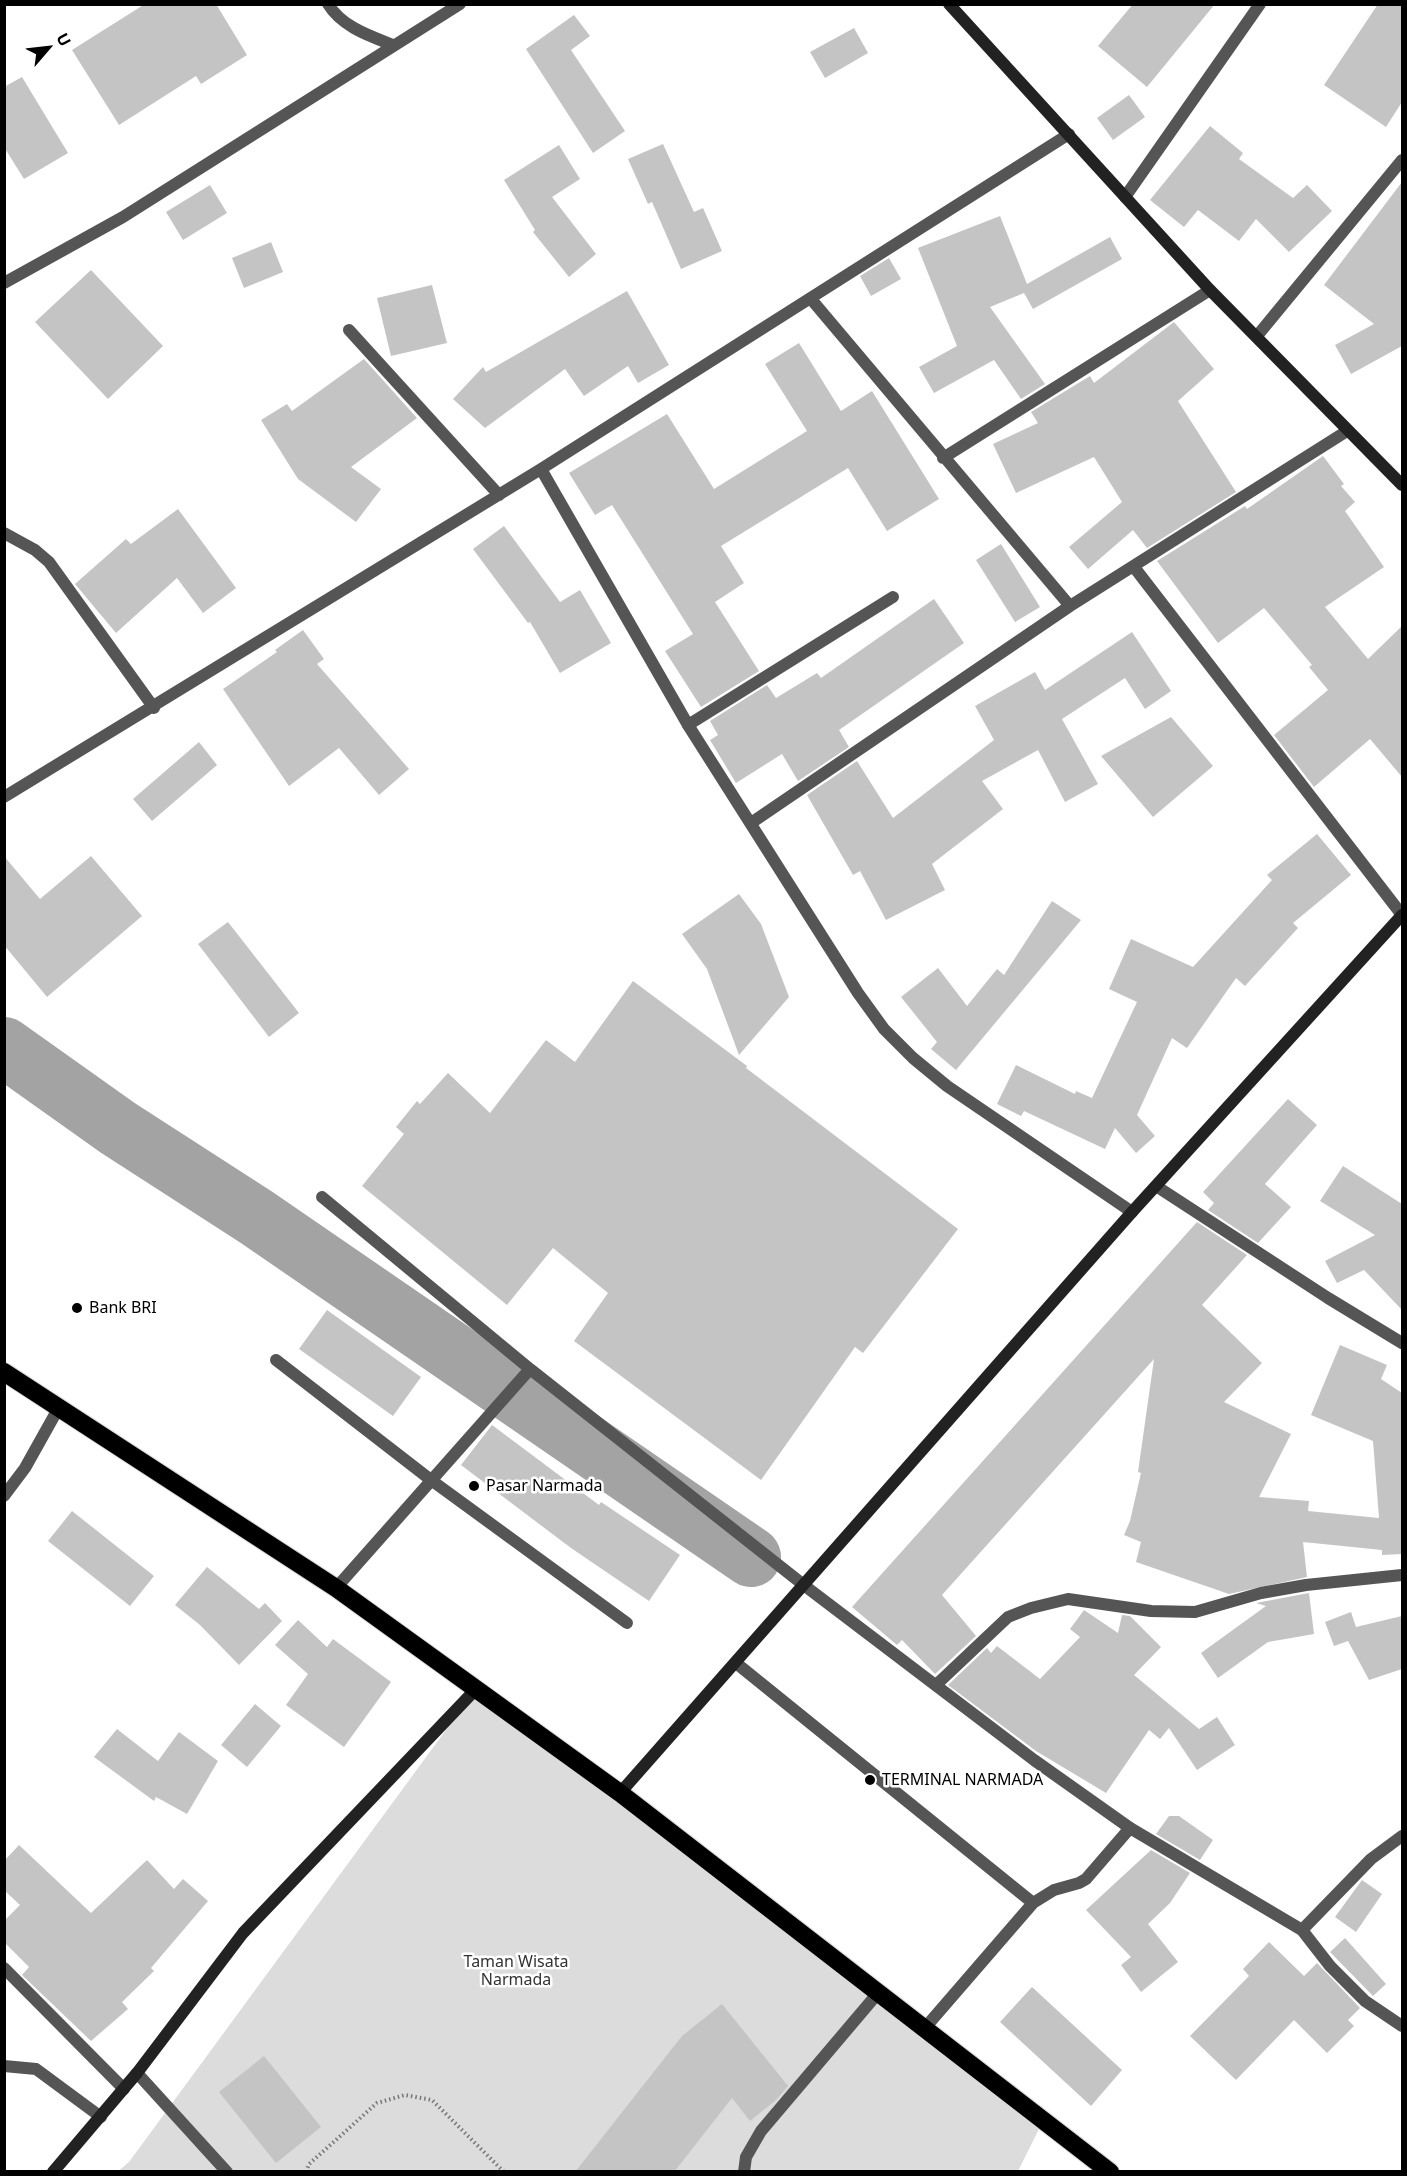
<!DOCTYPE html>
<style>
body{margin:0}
#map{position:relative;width:1407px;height:2176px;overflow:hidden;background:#fff;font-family:"Noto Sans",sans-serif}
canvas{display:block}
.frame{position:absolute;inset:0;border:6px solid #000;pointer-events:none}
.north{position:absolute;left:18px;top:18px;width:60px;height:60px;-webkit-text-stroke:4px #fff;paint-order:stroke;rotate:62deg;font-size:16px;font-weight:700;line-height:24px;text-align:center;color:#000}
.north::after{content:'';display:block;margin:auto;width:21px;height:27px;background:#000;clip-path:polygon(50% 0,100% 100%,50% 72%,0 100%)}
</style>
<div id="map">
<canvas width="1407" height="2176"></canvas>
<div class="frame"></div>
<div class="north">U</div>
</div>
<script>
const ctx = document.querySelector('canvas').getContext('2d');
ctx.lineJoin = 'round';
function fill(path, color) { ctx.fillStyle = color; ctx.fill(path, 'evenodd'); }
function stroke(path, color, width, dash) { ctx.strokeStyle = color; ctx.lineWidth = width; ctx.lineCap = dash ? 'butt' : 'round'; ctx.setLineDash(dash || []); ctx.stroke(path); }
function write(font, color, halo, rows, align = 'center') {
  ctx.font = font + ' "Noto Sans",sans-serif'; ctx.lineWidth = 5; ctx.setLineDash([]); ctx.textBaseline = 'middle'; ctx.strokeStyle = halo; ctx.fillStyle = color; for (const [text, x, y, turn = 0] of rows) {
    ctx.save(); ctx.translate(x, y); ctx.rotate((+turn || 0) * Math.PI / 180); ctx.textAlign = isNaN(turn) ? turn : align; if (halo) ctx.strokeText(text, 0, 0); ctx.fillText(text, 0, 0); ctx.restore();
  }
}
fill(new Path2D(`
 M 476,1689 L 1041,2125 L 1018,2171 L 117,2172 L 129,2162 Z`), '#dcdcdc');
stroke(new Path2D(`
 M 4,1047 L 118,1128 L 256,1217 L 751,1557`), '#a3a3a3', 60);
fill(new Path2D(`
 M 145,4 L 216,4 L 247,55 L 201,84 L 196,76 L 119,125 L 72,50 Z
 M 1133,4 L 1215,4 L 1147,87 L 1098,46 Z
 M 1378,4 L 1402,4 L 1402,102 L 1386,127 L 1324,85 Z
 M 574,15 L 590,36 L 571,50 L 625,131 L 593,153 L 526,49 Z
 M 854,28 L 868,53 L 825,78 L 810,52 Z
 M 22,77 L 68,153 L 24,179 L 4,147 L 4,87 Z
 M 1129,95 L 1145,117 L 1113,140 L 1097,118 Z
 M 1210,126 L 1243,153 L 1239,159 L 1293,198 L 1307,185 L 1332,211 L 1289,252 L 1256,219 L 1239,241 L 1198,210 L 1184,227 L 1150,200 Z
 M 663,144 L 694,212 L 703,208 L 722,251 L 681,269 L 652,202 L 648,204 L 628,159 Z
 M 559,145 L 580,179 L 552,197 L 596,254 L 569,277 L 533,232 L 535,230 L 504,180 Z
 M 1402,182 L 1402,346 L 1351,374 L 1335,345 L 1374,324 L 1324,285 Z
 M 210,185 L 227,213 L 183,240 L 166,212 Z
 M 1000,216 L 1027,284 L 1110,237 L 1122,259 L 1033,309 L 1024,293 L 990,307 L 1045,384 L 1021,399 L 994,360 L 934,393 L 919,367 L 957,346 L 918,248 Z
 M 271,242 L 283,272 L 244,288 L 232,258 Z
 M 889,258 L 901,279 L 871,296 L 860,276 Z
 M 91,270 L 163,346 L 108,399 L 35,322 Z
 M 432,285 L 447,343 L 391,356 L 377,298 Z
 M 627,291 L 669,365 L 638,383 L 628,366 L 584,396 L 565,369 L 485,428 L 453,399 L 483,367 L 486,372 Z
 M 1174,322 L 1214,369 L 1178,401 L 1236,492 L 1147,548 L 1133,530 L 1088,569 L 1069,547 L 1122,502 L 1094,457 L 1016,493 L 993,444 L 1038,423 L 1031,412 L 1090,376 L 1094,383 Z
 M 799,343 L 841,411 L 872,391 L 939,499 L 887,531 L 848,468 L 721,546 L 744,583 L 715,602 L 759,671 L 701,707 L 665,651 L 693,634 L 612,505 L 595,515 L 569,473 L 667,414 L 714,489 L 807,431 L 765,364 Z
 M 364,359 L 417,418 L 351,467 L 381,489 L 356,522 L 298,479 L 261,420 L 287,404 L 292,411 Z
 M 1323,456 L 1344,484 L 1341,486 L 1355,502 L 1345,511 L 1384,567 L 1325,607 L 1368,659 L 1402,626 L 1402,777 L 1370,739 L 1314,787 L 1274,735 L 1328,690 L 1309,667 L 1312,665 L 1264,608 L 1218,643 L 1157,561 L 1245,506 L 1247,509 Z
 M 178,509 L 236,588 L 203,613 L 177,578 L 116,633 L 75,584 L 126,539 L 131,544 Z
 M 504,526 L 560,602 L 580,590 L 611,643 L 560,673 L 530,622 L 528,623 L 473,549 Z
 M 1001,544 L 1040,607 L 1015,622 L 976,560 Z
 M 934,599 L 964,643 L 839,730 L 849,747 L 798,781 L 782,754 L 736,783 L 710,740 L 718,735 L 710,721 L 767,685 L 776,698 L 817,673 L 821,678 Z
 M 303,630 L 324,659 L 317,664 L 409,769 L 379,795 L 339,748 L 289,786 L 223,689 L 277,652 L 275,650 Z
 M 1132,632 L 1171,691 L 1145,709 L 1125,678 L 1062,719 L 1098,784 L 1065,802 L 1038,750 L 982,781 L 1003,809 L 932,864 L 945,890 L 886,920 L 860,871 L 853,875 L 807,795 L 857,761 L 893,818 L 994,740 L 975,706 L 1035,672 L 1045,690 Z
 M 1171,717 L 1213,766 L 1153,817 L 1101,756 Z
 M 199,742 L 217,765 L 152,821 L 133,799 Z
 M 1317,834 L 1351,875 L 1293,923 L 1298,928 L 1245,986 L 1236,978 L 1187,1048 L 1172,1038 L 1137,1115 L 1155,1136 L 1136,1153 L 1115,1128 L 1105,1149 L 1024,1111 L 1021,1116 L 997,1104 L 1016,1065 L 1075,1094 L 1076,1091 L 1092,1098 L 1137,1002 L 1109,989 L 1131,939 L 1193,967 L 1272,880 L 1267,875 Z
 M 4,856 L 40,899 L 91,856 L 142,916 L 47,997 L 4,945 Z
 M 739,894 L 761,924 L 789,997 L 739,1055 L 707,969 L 682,934 Z
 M 1052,901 L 1081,920 L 956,1070 L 931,1049 L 937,1042 L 901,997 L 938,968 L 967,1006 L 997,969 L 1004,975 Z
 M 228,922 L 299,1013 L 269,1037 L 198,944 Z
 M 633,981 L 747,1066 L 746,1068 L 958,1229 L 863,1353 L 855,1347 L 761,1480 L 574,1341 L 608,1293 L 553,1248 L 507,1305 L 362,1186 L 404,1134 L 396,1127 L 417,1101 L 420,1104 L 448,1073 L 490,1113 L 546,1040 L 575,1062 Z
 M 1288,1099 L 1317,1125 L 1265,1184 L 1291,1207 L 1258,1243 L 1208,1210 L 1214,1203 L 1203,1192 Z
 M 1343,1166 L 1402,1204 L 1402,1310 L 1364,1270 L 1337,1283 L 1325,1261 L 1375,1235 L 1320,1201 Z
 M 1197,1222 L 1247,1255 L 1202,1305 L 1262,1363 L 1224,1402 L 1291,1434 L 1259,1497 L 1309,1501 L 1308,1511 L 1379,1518 L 1373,1441 L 1311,1415 L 1340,1345 L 1387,1365 L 1381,1379 L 1402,1393 L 1402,1554 L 1382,1555 L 1382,1550 L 1303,1542 L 1307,1577 L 1229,1594 L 1136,1562 L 1141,1542 L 1124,1535 L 1130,1521 L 1141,1473 L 1138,1472 L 1154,1359 L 942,1595 L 976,1636 L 935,1674 L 902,1640 L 897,1645 L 852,1607 Z
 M 327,1310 L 421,1377 L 393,1416 L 299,1349 Z
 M 492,1425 L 599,1505 L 601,1502 L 680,1555 L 649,1601 L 571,1548 L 461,1465 Z
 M 72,1511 L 154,1576 L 130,1606 L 48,1541 Z
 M 207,1567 L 259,1609 L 265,1603 L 282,1621 L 239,1665 L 200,1625 L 175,1605 Z
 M 1309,1593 L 1314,1634 L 1268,1642 L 1218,1678 L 1201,1653 L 1266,1606 L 1256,1603 Z
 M 1084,1610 L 1118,1633 L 1122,1615 L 1130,1616 L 1161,1647 L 1134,1675 L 1199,1729 L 1217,1717 L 1235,1745 L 1197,1770 L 1169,1728 L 1160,1739 L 1149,1730 L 1106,1793 L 1036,1751 L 948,1685 L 987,1648 L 991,1653 L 997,1646 L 1040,1679 L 1080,1637 L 1070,1629 Z
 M 1351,1612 L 1356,1627 L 1402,1616 L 1402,1669 L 1369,1680 L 1348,1641 L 1334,1646 L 1325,1622 Z
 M 298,1620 L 327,1647 L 333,1639 L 391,1682 L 344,1747 L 286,1705 L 308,1674 L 275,1645 Z
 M 255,1704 L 281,1726 L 247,1767 L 221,1745 Z
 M 117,1729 L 158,1761 L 179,1732 L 218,1761 L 187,1814 L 156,1797 L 154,1801 L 94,1757 Z
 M 1169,1816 L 1179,1816 L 1213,1840 L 1200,1860 L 1156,1834 Z
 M 19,1845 L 91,1913 L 147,1860 L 174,1889 L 183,1879 L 208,1901 L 151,1968 L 154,1971 L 122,2002 L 128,2009 L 91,2041 L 22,1975 L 29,1967 L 4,1942 L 4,1921 L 20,1905 L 4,1890 L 4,1861 Z
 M 1151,1850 L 1190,1873 L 1170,1903 L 1148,1924 L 1178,1962 L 1141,1992 L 1121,1965 L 1131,1957 L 1086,1910 Z
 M 1362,1880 L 1382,1894 L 1356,1932 L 1335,1917 Z
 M 1345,1938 L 1386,1984 L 1373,1996 L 1330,1952 Z
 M 1269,1942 L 1304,1976 L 1317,1963 L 1360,2008 L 1348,2020 L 1354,2026 L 1327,2053 L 1294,2020 L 1236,2080 L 1190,2036 L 1249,1976 L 1243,1969 Z
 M 1032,1987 L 1122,2070 L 1091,2106 L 1000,2022 Z
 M 722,2004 L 788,2086 L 776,2100 L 750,2121 L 732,2098 L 674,2172 L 575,2172 L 682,2036 Z
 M 264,2056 L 321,2127 L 276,2163 L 219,2092 Z`), '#c4c4c4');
const highway = new Path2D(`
 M 4,1372 L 336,1588 L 476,1689 L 620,1793 L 1110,2172`);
stroke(highway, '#dbdbdb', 20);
stroke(new Path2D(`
 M 306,2172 L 309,2164 L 377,2103 L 405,2095 L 432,2100 L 504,2172`), '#777', 4, [1.5, 3]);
stroke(new Path2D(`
 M 688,725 L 893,597
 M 322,1197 L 530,1369 L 336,1588
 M 276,1360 L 431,1480 L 627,1623
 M 530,1369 L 805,1586
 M 736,1663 L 1033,1903 L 1054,1890 L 1079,1883 L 1086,1879 L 1130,1828
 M 924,2029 L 1033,1903`), '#555', 12);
stroke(new Path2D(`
 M 328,4 C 342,27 370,36 393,45
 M 1125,197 L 1260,4
 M 4,283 L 123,217 L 460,4
 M 811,299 L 1070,606
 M 349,330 L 499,495
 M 1257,336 L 1402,160
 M 943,458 L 1210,290
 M 541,469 L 688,725 L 858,993 L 884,1029 L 913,1058 L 947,1086 L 1132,1212
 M 4,533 L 35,550 L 49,562 L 154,708
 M 1134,567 L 1402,915
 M 4,797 L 541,469 L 1069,134
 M 751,823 L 1070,606 L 1347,431
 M 1156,1186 L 1328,1298 L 1402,1343
 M 4,1496 L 25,1468 L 58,1409
 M 805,1586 L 1034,1760 L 1130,1828 L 1302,1930 L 1330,1966 L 1365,2001 L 1402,2026
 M 936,1685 L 1008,1617 L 1031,1608 L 1068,1599 L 1151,1611 L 1195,1612 L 1261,1593 L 1306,1585 L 1402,1575
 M 1302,1930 L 1371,1859 L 1402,1836
 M 4,1968 L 124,2089
 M 4,2066 L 36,2069 L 101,2117
 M 137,2073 L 227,2172
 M 744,2172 L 746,2157 L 761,2131 L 878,1993`), '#555', 12);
stroke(new Path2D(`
 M 949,4 L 1210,290 L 1402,485
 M 620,1793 L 1132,1212 L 1402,915
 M 53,2172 L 137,2073 L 243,1933 L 476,1689`), '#222', 12);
stroke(highway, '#000', 18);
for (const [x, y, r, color] of [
 [77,1308,6,"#000"],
 [474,1486,6,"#000"],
 [870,1780,6,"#000"]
]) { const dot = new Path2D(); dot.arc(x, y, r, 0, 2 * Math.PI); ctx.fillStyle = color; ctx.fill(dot); stroke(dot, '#fff', 2); }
write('16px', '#000', '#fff', [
 ["Bank BRI",89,1308],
 ["Pasar Narmada",486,1486],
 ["TERMINAL NARMADA",882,1780]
], 'left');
write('16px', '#333', '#fff', [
 ["Taman Wisata",516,1962],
 ["Narmada",516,1980]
]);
</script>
